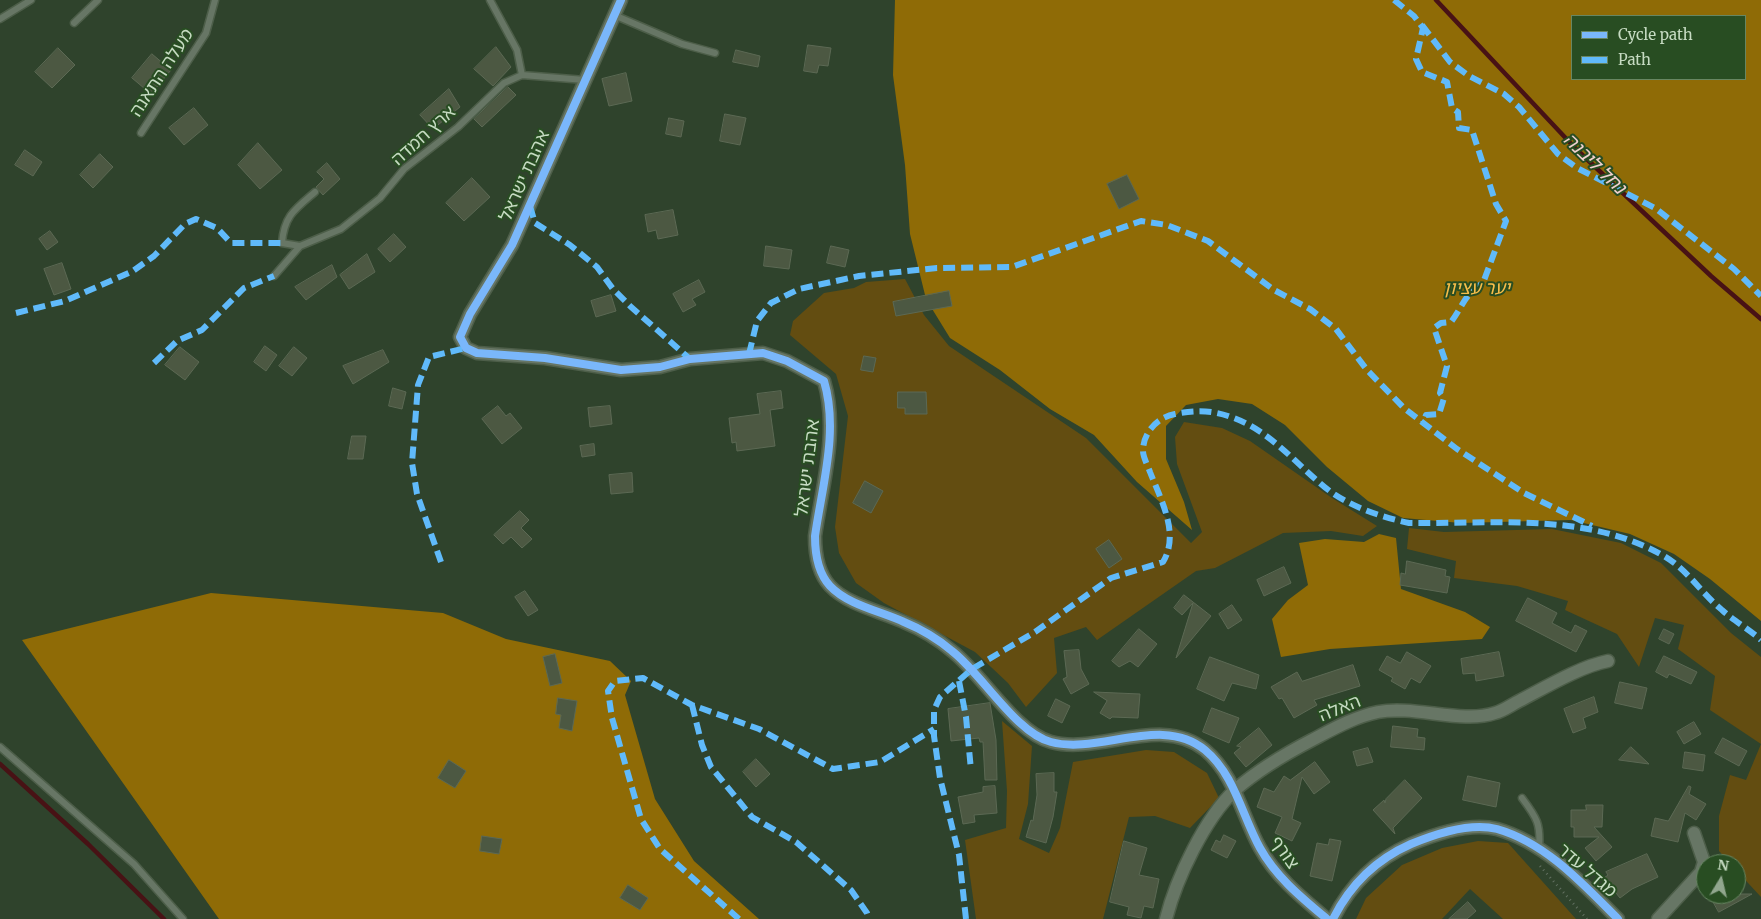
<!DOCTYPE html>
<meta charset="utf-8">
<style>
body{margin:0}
#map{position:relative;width:1761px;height:919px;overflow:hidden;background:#2f432c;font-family:Merriweather,serif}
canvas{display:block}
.legend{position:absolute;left:1571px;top:15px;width:175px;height:65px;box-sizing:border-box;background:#284d22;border:1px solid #678662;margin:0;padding:6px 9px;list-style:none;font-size:15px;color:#c6dbc2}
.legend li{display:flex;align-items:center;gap:10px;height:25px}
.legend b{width:25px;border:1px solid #678662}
.north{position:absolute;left:1696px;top:854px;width:50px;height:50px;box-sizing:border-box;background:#284d22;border:1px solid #678662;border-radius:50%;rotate:9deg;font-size:14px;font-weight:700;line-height:20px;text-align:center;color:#c6dbc2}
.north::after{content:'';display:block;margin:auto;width:18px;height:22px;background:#91a68e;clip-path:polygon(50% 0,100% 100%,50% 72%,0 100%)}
</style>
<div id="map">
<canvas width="1761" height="919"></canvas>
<ul class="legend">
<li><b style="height:6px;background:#7ab7fb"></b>Cycle path</li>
<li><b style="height:6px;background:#60bafa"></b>Path</li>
</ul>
<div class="north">N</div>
</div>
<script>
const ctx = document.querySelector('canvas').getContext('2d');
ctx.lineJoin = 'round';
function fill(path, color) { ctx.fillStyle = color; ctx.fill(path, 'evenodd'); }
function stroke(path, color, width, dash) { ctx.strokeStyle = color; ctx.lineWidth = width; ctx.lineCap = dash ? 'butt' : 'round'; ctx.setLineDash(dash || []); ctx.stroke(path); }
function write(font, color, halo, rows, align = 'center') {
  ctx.font = font + ' Merriweather,"Noto Sans Hebrew",serif'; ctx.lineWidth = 4; ctx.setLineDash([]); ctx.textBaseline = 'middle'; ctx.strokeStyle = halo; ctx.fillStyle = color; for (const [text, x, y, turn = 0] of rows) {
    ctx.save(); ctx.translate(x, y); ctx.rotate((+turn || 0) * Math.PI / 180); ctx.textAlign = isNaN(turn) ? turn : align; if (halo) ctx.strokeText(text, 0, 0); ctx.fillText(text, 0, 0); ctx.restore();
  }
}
fill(new Path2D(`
 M 905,279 L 924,315 L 949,346 L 1086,438 L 1191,543 L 1202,532 L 1177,464 L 1175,437 L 1184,422 L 1222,428 L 1250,441 L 1332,498 L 1377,526 L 1363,536 L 1331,531 L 1283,533 L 1215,568 L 1196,571 L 1097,640 L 1086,627 L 1054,638 L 1057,673 L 1026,707 L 1008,683 L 975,652 L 884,603 L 856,583 L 839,553 L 835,527 L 848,416 L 836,374 L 790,335 L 793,321 L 824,293 L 854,288 L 866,282 Z
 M 1409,528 L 1444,532 L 1552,529 L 1621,543 L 1661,563 L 1731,633 L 1761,657 L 1761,897 L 1736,870 L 1736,864 L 1731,864 L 1719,851 L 1719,816 L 1730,775 L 1746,780 L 1761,744 L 1710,710 L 1715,676 L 1678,649 L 1684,625 L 1655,618 L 1639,667 L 1617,634 L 1565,610 L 1568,601 L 1517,586 L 1454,578 L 1456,561 L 1407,549 Z
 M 1002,721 L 1032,746 L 1028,804 L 1019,839 L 1049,853 L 1060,828 L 1073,762 L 1146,750 L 1174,752 L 1207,773 L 1219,798 L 1190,828 L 1155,816 L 1129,817 L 1103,919 L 976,919 L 965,840 L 1006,828 L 1007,791 Z
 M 1478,841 L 1508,843 L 1576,919 L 1503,919 L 1470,889 L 1442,919 L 1356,919 L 1366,898 L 1402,865 L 1442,848 Z`), '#634d11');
fill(new Path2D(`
 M 895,0 L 1761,0 L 1761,621 L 1710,579 L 1674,554 L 1630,534 L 1571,520 L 1461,523 L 1403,518 L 1368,501 L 1327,467 L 1285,425 L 1252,404 L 1218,399 L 1186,405 L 1166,426 L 1166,459 L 1184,502 L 1192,530 L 1137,482 L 1094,435 L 1050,409 L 1000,370 L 950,338 L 926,299 L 910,234 L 905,165 L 893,75 ZM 1572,16 L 1745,16 L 1745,79 L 1572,79 Z
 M 1379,534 L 1396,538 L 1401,589 L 1465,612 L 1490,627 L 1482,639 L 1330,649 L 1281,657 L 1272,619 L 1288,600 L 1308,585 L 1299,543 L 1325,539 L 1364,542 Z
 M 211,593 L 443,613 L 506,639 L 610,661 L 631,681 L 625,695 L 655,799 L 694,861 L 759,919 L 219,919 L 22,640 Z`), '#8f6b06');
stroke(new Path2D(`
 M 1436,0 L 1575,148 L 1711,276 L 1761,319
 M 0,764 L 88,844 L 164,919`), '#481215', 4.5);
const building = new Path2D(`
 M 808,45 L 831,48 L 828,66 L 819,65 L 817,73 L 804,71 Z
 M 496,47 L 511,67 L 493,86 L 474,69 Z
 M 58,48 L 75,65 L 52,88 L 35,72 Z
 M 736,50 L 760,56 L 758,67 L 733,62 Z
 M 152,54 L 171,70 L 151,94 L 132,78 Z
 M 626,73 L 632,101 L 609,106 L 602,79 Z
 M 508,87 L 516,95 L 482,127 L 474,119 Z
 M 449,89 L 460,107 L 433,129 L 420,115 Z
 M 194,108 L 208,125 L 184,145 L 169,128 Z
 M 725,114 L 746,118 L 740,145 L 720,141 Z
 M 669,118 L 684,121 L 681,137 L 666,134 Z
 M 258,143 L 282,170 L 260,189 L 238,165 Z
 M 25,150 L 42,162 L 33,176 L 15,165 Z
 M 100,154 L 113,167 L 93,188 L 80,175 Z
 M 327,163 L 340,179 L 323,195 L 316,187 L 324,179 L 317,172 Z
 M 1127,175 L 1139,199 L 1119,209 L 1107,184 Z
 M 472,178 L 490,197 L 464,221 L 446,203 Z
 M 673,210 L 678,235 L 658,239 L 656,230 L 648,232 L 645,215 Z
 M 50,231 L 58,242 L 47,250 L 39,239 Z
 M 394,234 L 406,247 L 390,262 L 378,249 Z
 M 766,246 L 792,250 L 789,269 L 764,266 Z
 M 831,246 L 849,250 L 845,267 L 827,263 Z
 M 367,254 L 375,272 L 349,289 L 340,275 Z
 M 62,263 L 71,289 L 54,295 L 44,269 Z
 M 332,265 L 337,277 L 306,300 L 295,287 Z
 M 699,280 L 705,292 L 692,299 L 696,305 L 683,312 L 673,294 Z
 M 949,291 L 952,306 L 896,316 L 893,302 Z
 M 611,295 L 616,311 L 596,317 L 591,301 Z
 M 265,346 L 277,355 L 266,371 L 254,362 Z
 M 180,347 L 199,362 L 185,380 L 165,365 Z
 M 294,347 L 307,358 L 292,376 L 279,366 Z
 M 383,350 L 389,362 L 353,384 L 343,366 Z
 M 864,356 L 876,358 L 873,372 L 861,370 Z
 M 393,388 L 406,392 L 402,409 L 389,406 Z
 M 781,391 L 783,408 L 770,410 L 775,446 L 737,451 L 736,442 L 732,443 L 729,418 L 760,414 L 757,394 Z
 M 898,392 L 926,392 L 927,414 L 905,414 L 905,408 L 898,408 Z
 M 498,406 L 506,416 L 510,413 L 522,428 L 502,444 L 482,419 Z
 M 610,406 L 612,424 L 590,427 L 588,408 Z
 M 352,436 L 366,436 L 363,459 L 348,459 Z
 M 594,444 L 595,455 L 582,457 L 580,446 Z
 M 632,473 L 633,492 L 611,494 L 609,475 Z
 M 865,481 L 883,491 L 871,513 L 853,503 Z
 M 520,511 L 529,520 L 521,528 L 532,539 L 522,548 L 511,537 L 503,544 L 494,535 Z
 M 1109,540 L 1122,559 L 1109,568 L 1096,549 Z
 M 1407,561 L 1446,570 L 1445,576 L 1450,577 L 1447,593 L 1400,585 L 1401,573 L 1405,574 Z
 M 1284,567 L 1291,583 L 1264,596 L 1257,580 Z
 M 525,591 L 538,610 L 528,616 L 515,597 Z
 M 1184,595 L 1211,616 L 1176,658 L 1193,603 L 1182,615 L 1174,608 Z
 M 1528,598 L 1557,613 L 1552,623 L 1571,633 L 1575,625 L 1587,631 L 1576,652 L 1516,621 Z
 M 1232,605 L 1242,620 L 1228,629 L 1219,614 Z
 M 1139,629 L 1157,644 L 1138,667 L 1130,661 L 1119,667 L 1112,661 Z
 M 1664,629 L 1674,634 L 1669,644 L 1659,639 Z
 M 1079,650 L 1081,669 L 1089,684 L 1071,694 L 1063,679 L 1067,677 L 1064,651 Z
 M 1407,652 L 1431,666 L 1420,683 L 1411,678 L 1405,689 L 1391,681 L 1393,678 L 1379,670 L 1387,656 L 1400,663 Z
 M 1499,652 L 1504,676 L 1476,681 L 1475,673 L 1463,674 L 1461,659 Z
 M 555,654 L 562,683 L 550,686 L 543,657 Z
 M 1664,656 L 1697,672 L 1691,684 L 1669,674 L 1667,678 L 1656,672 Z
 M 1210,657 L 1259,675 L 1256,689 L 1232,683 L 1224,701 L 1197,689 Z
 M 1353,665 L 1360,686 L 1314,700 L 1317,705 L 1294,718 L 1282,698 L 1279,699 L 1271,687 L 1297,672 L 1302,681 Z
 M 1620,682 L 1647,688 L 1642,709 L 1615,703 Z
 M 1094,692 L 1140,694 L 1138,718 L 1112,717 L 1110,719 L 1100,713 L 1107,701 Z
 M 1594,697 L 1598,712 L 1583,718 L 1586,728 L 1573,733 L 1564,709 Z
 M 558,698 L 577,701 L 572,731 L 559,728 L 561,715 L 556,714 Z
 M 1056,699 L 1070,706 L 1062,723 L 1048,716 Z
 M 990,703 L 996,740 L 997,780 L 985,780 L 983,742 L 980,742 L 979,738 L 951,741 L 948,709 Z
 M 1212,708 L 1239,718 L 1229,743 L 1203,732 Z
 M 1694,722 L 1701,734 L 1684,744 L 1677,732 Z
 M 1393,726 L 1418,729 L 1417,737 L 1425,738 L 1424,750 L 1391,747 Z
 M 1259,728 L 1272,745 L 1246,767 L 1234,753 L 1241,747 L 1237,746 Z
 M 1723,738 L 1747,751 L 1739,766 L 1715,753 Z
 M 1631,747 L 1649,764 L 1619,760 Z
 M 1368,748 L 1373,762 L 1357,766 L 1353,752 Z
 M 1685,752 L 1705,755 L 1703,771 L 1683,768 Z
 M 756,759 L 770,774 L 756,787 L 743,772 Z
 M 449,760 L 466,771 L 455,788 L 438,778 Z
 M 1315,762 L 1330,782 L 1314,794 L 1302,777 L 1292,819 L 1301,823 L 1292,841 L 1275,833 L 1282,817 L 1257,807 L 1264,788 L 1274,792 L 1284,776 L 1290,780 Z
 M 1054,773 L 1054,792 L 1057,792 L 1053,817 L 1046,843 L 1026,837 L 1031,820 L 1033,821 L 1037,795 L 1036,774 Z
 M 1468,776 L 1500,783 L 1496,807 L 1463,800 Z
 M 1405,780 L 1422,798 L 1393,828 L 1395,834 L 1373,810 L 1384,800 L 1385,803 L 1386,799 Z
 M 995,786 L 997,813 L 974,815 L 975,822 L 963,824 L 958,797 L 983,792 L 983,787 Z
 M 1689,786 L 1691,787 L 1689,794 L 1706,804 L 1696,820 L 1685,813 L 1678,842 L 1651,836 L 1655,818 L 1668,821 Z
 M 1586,805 L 1603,805 L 1602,827 L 1594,827 L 1612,847 L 1596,861 L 1585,848 L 1599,837 L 1574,837 L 1574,827 L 1571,827 L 1571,810 L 1586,810 Z
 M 1224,835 L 1236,841 L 1227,858 L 1211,850 L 1216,840 L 1220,842 Z
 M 482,836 L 502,839 L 499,854 L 480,851 Z
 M 1330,839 L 1341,841 L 1332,881 L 1310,876 L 1317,843 L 1328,845 Z
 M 1124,841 L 1147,848 L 1139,875 L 1159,879 L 1153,908 L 1144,906 L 1141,918 L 1127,915 L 1129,907 L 1110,902 Z
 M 1647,854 L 1658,877 L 1632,889 L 1620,898 L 1604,878 L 1608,875 L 1606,872 Z
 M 628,885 L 648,898 L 640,910 L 620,898 Z
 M 1709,894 L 1752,894 L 1719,912 Z
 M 1468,902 L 1476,911 L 1467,919 L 1449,919 Z`);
fill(building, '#4c5842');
stroke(building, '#5c6954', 1);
const lane = new Path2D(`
 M 490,0 L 517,50 L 522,75
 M 614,15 L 682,44 L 715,53
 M 0,19 L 31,0
 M 74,23 L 98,0
 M 141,133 L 206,33 L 215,0
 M 300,246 L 282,243 C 284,216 295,209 315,192
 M 274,276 L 300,246 L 341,229 L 380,198 L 404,169 L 458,127 L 504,83 L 522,75 L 585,80
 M 0,747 L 134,864 L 183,919
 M 1522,798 C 1537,818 1541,824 1539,849`);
const street = new Path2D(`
 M 621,0 L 512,245 L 470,314 L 460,337 L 466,348 L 477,353 L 545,358 L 621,370 L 660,367 L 690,359 L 763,353 L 787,361 L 824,381 C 839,431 822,486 815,536 C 815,553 818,573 830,586 C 848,605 880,611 904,622 C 921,629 938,639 952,651 C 982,674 1016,733 1051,742 C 1099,755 1162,714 1205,750 C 1235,775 1242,816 1260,848 C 1276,877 1302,898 1327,919
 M 1166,919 C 1176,879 1205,818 1235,790 C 1258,770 1285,754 1312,740 C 1333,729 1354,717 1378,712 C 1414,705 1462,724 1495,713 C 1503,711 1511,705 1519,701 C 1544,688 1581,666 1608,661
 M 1333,919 C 1350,885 1377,859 1411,844 C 1435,834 1470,822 1497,829 C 1546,843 1583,884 1618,919
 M 1658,919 L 1701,872 L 1704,862 L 1694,833`);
stroke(lane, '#4d5e49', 9);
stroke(street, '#4d5e49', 15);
stroke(new Path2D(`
 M 1540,866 L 1587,919`), '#637162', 2.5, [1, 4]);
stroke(lane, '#677665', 6);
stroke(street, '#677665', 12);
stroke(new Path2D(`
 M 1394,0 L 1414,16 L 1423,28 L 1416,59 L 1422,72 L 1447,82 L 1452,108 L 1458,112 L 1459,128 L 1472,130 L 1496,204 L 1506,221 L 1483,283 C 1465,293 1463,306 1451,322 L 1441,323 L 1434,328 L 1447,366 L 1440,393 L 1444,398 L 1439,414 L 1426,415 L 1423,423
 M 1422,25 L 1450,62 L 1469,76 L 1504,94 L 1519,107 L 1558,154 L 1577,168 L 1655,208 L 1734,269 L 1761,296
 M 530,206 L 535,223 L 570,245 L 597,267 L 613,289 L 630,306 L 690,359
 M 16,313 L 65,301 L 133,271 L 154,256 L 185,224 L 196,219 L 217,228 L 231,243 L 282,243
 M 749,354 L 757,321 L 771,303 L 799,289 L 859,276 L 937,268 L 1012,267 L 1141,221 L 1167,225 L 1208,241 L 1274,290 L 1310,309 L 1336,329 L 1367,370 L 1404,408 L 1457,449 L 1524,493 L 1592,526
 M 154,363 L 177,341 L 202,330 L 244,288 L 274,276
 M 441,562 L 417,494 L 412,463 L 418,385 L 429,357 L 466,348
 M 959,681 L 966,717 L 971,770
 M 692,705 L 702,745 L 711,767 L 752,817 L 796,842 L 851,890 L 867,913 L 869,919
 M 739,919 L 660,849 L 641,819 L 612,718 L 608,691 L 615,681 L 643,678 L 692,705 L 759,729 L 833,769 L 880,762 L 934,729
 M 966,919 L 959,855 L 940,778 L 934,736 L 934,710 L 940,697 L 972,669 L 1035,632 L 1111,578 L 1163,562 C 1180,534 1161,500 1150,472 C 1148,466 1143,457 1143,451 C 1143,432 1158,417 1175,414 C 1195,410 1212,410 1231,417 C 1272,431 1298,467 1331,492 C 1354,508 1382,517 1409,523 C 1494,524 1587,512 1664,556 C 1688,570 1701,593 1722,610 C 1734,621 1749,629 1761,640`), '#60bafa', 6, [12, 6]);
stroke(new Path2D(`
 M 621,0 L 512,245 L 470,314 L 460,337 L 466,348 L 477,353 L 545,358 L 621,370 L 660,367 L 690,359 L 763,353 L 787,361 L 824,381 C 839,431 822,486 815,536 C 815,553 818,573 830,586 C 848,605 880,611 904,622 C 921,629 938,639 952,651 C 982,674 1016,733 1051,742 C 1099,755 1162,714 1205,750 C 1235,775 1242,816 1260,848 C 1276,877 1302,898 1327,919
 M 1333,919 C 1350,885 1377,859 1411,844 C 1435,834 1470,822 1497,829 C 1546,843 1583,884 1618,919`), '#7ab7fb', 8);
write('18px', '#c6dbc2', '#284d22', [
 ["מעלה התאנה",162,73,-57],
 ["ארץ חמדה",424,136,-42],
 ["אהבת ישראל",525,176,-66],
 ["אהבת ישראל",808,468,-83],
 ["האלה",1340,709,-22],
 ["צורף",1284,853,55],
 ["מגדל עדר",1587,871,41]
]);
write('italic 18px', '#f7bd4a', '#284d22', [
 ["יער עציון",1477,289]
]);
write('italic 19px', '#f1d1cf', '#284d22', [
 ["נחל ליבנה",1594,164,44]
]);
</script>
